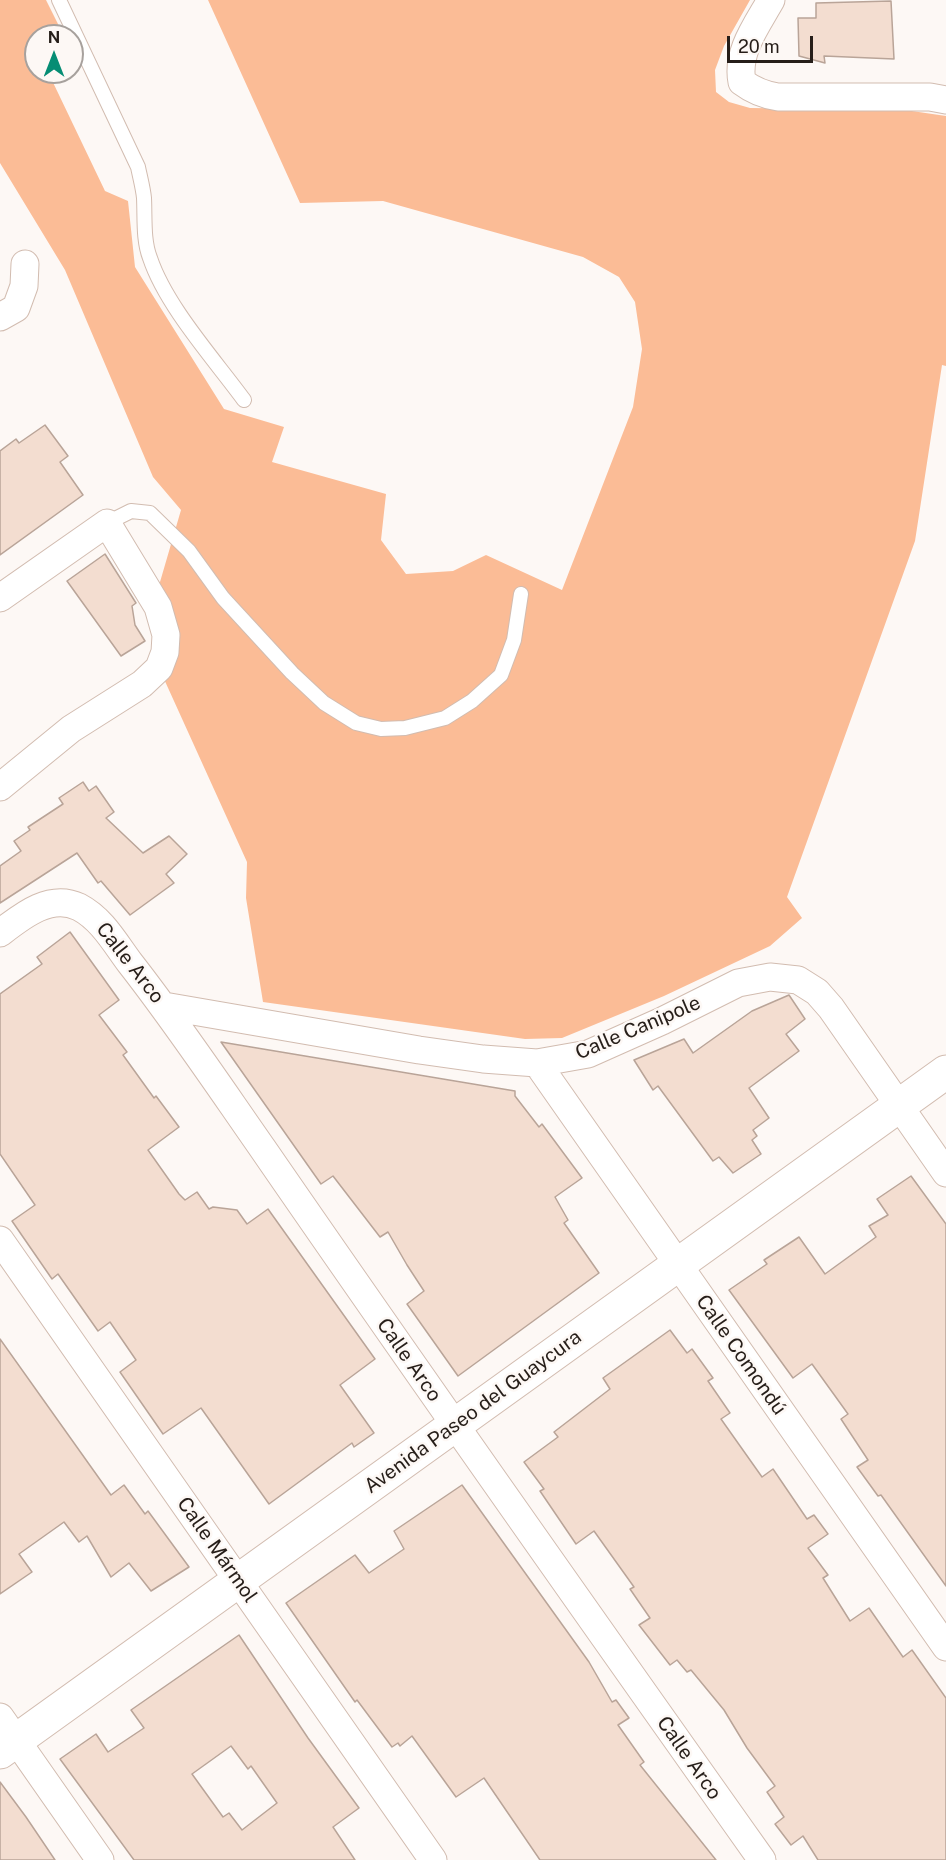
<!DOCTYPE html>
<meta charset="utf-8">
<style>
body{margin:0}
#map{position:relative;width:946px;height:1860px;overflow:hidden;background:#fdf8f5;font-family:"Public Sans",sans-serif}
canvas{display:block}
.north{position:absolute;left:24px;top:24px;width:60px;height:60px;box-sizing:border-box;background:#fdf8f5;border:2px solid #a7a19d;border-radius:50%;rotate:0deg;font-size:16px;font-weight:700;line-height:24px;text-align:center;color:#261e19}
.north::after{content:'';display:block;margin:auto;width:21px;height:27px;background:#068d74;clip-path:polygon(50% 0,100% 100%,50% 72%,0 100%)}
.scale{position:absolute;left:727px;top:36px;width:86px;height:27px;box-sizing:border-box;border:3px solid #261e19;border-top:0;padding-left:8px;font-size:18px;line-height:21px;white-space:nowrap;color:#261e19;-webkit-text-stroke:4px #fdf8f5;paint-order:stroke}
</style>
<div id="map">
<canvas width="946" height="1860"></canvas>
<div class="north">N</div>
<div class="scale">20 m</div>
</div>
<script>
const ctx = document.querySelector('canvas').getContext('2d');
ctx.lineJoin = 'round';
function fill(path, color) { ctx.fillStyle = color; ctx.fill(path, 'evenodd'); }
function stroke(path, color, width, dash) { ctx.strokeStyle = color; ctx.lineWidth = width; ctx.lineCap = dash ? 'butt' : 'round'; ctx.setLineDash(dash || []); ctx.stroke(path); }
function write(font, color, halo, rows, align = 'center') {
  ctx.font = font + ' "Public Sans",sans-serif'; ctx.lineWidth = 5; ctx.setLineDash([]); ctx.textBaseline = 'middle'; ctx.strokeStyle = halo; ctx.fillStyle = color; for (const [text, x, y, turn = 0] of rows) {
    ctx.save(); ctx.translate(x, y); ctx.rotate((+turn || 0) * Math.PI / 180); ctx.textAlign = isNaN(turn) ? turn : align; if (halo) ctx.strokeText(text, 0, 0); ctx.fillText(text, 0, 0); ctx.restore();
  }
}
fill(new Path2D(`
 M 0,0 L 46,0 L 64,36 L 36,36 L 36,72 L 48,72 L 105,191 L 128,201 L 135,267 L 224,409 L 284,427 L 272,462 L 386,494 L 381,540 L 406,574 L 453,571 L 486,555 L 562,590 L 633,407 L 642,349 L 635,302 L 619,277 L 583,257 L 383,201 L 300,203 L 208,0 L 750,0 L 724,46 L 715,70 L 716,92 L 729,102 L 750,108 L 905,110 L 946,116 L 946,366 L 942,365 L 915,541 L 787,897 L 802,918 L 770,946 L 664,996 L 562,1038 L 525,1039 L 263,1002 L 246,898 L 247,862 L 159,668 L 160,582 L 181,510 L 153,477 L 65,270 L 0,163 Z`), '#fbbc96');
const building = new Path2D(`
 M 891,1 L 894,59 L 824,56 L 825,63 L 799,56 L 798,18 L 816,18 L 816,3 Z
 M 45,425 L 68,456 L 60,462 L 83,495 L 0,555 L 0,451 L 16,439 L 19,443 Z
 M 105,554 L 136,603 L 132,606 L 135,625 L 145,641 L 121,656 L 67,581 Z
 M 83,782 L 89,791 L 96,786 L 114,812 L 106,818 L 143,853 L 169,836 L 187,854 L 166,874 L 174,883 L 130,915 L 101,881 L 98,883 L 77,853 L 0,903 L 0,866 L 21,851 L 14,841 L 30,830 L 28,827 L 63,804 L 59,798 Z
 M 70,932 L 119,1000 L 99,1015 L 127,1052 L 123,1055 L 154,1098 L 156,1096 L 179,1127 L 148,1150 L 179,1194 L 185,1200 L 197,1192 L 209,1209 L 213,1207 L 237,1210 L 247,1224 L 268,1209 L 375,1359 L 340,1385 L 374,1433 L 354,1447 L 352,1443 L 269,1504 L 201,1408 L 163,1434 L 120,1372 L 136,1360 L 110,1322 L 98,1331 L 58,1274 L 52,1279 L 12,1221 L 35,1205 L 0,1154 L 0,994 L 42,964 L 37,957 Z
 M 789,995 L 805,1019 L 786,1034 L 799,1051 L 749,1088 L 769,1118 L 753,1130 L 757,1136 L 752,1140 L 761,1154 L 733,1173 L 719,1157 L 713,1161 L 658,1086 L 653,1090 L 634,1060 L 684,1039 L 693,1053 L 752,1011 Z
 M 221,1042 L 515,1091 L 515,1096 L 539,1127 L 542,1124 L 582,1178 L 555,1197 L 568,1220 L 564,1223 L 599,1273 L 458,1376 L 407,1304 L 424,1291 L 407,1265 L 388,1232 L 380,1237 L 333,1176 L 321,1184 Z
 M 911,1176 L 946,1224 L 946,1586 L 881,1495 L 878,1496 L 857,1467 L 868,1460 L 841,1419 L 848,1414 L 812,1364 L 793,1378 L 729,1290 L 767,1264 L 764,1260 L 799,1237 L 825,1274 L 876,1237 L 869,1226 L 888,1215 L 877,1199 Z
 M 670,1330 L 687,1353 L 692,1349 L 713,1378 L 708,1381 L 730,1413 L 721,1419 L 762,1477 L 773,1469 L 807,1519 L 814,1515 L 828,1534 L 808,1548 L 828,1575 L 823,1578 L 850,1621 L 869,1608 L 903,1657 L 912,1650 L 946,1698 L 946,1860 L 818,1860 L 803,1836 L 791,1845 L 775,1824 L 784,1817 L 767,1792 L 775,1786 L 747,1748 L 724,1710 L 691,1670 L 687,1672 L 677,1660 L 670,1665 L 639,1625 L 650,1618 L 630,1589 L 634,1587 L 594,1531 L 576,1544 L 540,1491 L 544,1489 L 524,1462 L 558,1437 L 554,1432 L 610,1389 L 603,1378 Z
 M 0,1339 L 111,1495 L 124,1485 L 145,1514 L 148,1511 L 189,1567 L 151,1591 L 129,1563 L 111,1577 L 87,1536 L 79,1542 L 64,1522 L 19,1554 L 32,1572 L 0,1594 Z
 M 462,1485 L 589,1662 L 612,1702 L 616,1700 L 629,1718 L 618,1725 L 644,1762 L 640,1765 L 716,1860 L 540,1860 L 484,1778 L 456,1797 L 412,1736 L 400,1746 L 398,1743 L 392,1747 L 357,1700 L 355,1702 L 286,1603 L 355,1555 L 369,1573 L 404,1549 L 394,1531 Z
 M 239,1635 L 308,1738 L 359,1808 L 333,1827 L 355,1860 L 134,1860 L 60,1759 L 96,1734 L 108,1752 L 144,1728 L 131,1710 ZM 231,1746 L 248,1769 L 251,1766 L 277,1803 L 242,1830 L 229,1813 L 223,1817 L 192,1774 Z
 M 0,1782 L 26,1817 L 55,1860 L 0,1860 Z`);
fill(building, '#f3ddd0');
stroke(building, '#b9a498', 1.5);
const service = new Path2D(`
 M 59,0 L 138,167 C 140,177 143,188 144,198 C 145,218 143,240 150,258 C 166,306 214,359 244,400
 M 107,523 L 131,511 L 150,513 L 189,551 L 223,598 L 292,673 L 324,703 L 356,723 L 381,729 L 405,728 L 445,718 L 472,701 L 501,675 L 514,640 L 521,594`);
const minor = new Path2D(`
 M 771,0 C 757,25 736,52 742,82 C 754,91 764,95 778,97 L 930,97 L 946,100
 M 0,317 L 16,308 L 24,286 L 25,264
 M 0,598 L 107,523 L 158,607 L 166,635 L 165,652 L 159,668 L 142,684 L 71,729 L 0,787
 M 0,933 C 22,916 50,893 79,907 C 102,919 115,943 130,963 C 177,1023 219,1086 263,1149 C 427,1387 594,1623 762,1860
 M 164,1006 L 419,1050 L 483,1059 L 537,1063 L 588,1054 L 662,1021 L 738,983 L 770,977 L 798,980 L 817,992 L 831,1008 L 946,1173
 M 537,1063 L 946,1647
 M 0,1240 L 433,1860
 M 0,1717 L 100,1860`);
const tertiary = new Path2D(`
 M 0,1752 L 946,1072`);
stroke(service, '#d2bcb0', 16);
stroke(minor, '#d2bcb0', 29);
stroke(tertiary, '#d2bcb0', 35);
stroke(service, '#fff', 14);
stroke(minor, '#fff', 27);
stroke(tertiary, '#fff', 33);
write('20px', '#261e19', '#fdf8f5', [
 ["Calle Arco",130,963,52],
 ["Calle Canipole",638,1028,-23],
 ["Calle Comondú",741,1355,55],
 ["Calle Arco",409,1360,55],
 ["Avenida Paseo del Guaycura",473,1412,-36],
 ["Calle Mármol",217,1550,55],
 ["Calle Arco",689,1758,55]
]);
</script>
